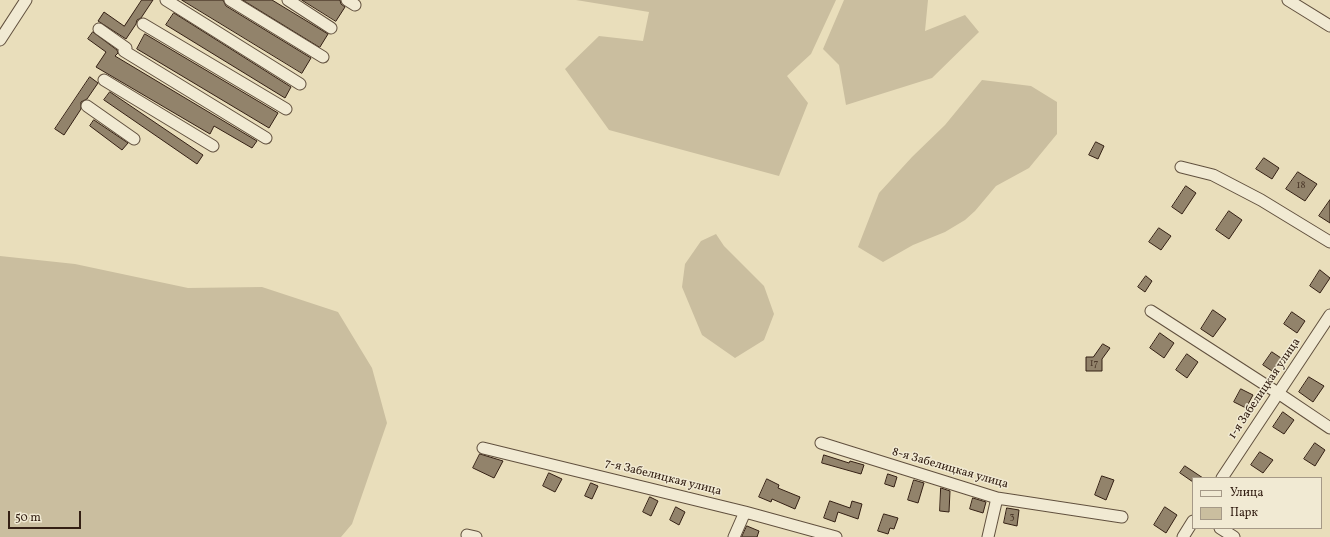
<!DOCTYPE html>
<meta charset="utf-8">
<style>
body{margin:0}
#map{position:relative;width:1330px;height:537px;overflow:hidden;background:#e9debb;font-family:Vollkorn,serif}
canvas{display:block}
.legend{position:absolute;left:1192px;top:477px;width:130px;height:52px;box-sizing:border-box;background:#f1ead3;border:1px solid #a59987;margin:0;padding:5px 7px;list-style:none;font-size:12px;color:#342014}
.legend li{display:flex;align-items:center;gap:8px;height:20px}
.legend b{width:20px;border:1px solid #a59987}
.scale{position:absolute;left:8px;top:511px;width:73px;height:18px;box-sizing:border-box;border:2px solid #342014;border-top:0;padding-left:5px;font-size:12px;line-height:14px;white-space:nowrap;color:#342014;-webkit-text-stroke:3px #f1ead3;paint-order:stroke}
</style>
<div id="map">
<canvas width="1330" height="537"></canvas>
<ul class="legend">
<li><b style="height:5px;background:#f1ead3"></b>Улица</li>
<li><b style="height:11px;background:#cabe9f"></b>Парк</li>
</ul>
<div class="scale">50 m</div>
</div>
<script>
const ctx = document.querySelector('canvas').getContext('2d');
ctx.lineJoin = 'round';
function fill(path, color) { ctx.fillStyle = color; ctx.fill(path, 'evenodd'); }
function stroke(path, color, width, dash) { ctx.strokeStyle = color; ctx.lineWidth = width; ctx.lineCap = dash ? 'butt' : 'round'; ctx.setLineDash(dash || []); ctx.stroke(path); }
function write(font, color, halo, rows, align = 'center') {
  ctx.font = font + ' Vollkorn,serif'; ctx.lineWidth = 3; ctx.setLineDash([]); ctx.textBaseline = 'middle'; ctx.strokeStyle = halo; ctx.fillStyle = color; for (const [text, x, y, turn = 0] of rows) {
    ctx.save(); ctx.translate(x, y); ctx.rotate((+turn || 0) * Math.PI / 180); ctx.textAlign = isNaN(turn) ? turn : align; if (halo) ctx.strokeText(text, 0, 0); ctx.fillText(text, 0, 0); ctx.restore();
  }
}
fill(new Path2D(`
 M 576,0 L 836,0 L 811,54 L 787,76 L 808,103 L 779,176 L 609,130 L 565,69 L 599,36 L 643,41 L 649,12 Z
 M 844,0 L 928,0 L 925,31 L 965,15 L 979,32 L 932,78 L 846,105 L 839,65 L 823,49 Z
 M 982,80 L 1031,86 L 1057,102 L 1057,134 L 1029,168 L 996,186 L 975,211 L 965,220 L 945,232 L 913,245 L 883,262 L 858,247 L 879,193 L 912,157 L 945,125 Z
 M 716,234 L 724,246 L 764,286 L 774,314 L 764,340 L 735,358 L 702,335 L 682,287 L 685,264 L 701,241 Z
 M 0,256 L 75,264 L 188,288 L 262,287 L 338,312 L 372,368 L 387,423 L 352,524 L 341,537 L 0,537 Z`), '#cabe9f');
const building = new Path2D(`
 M 142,0 L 153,0 L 141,18 L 137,20 L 136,24 L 126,39 L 98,21 L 104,12 L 124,26 Z
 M 182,0 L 223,0 L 226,6 L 311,58 L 302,73 Z
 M 243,0 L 272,0 L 328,34 L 320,47 Z
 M 302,0 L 340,0 L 341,4 L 345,7 L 336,21 Z
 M 174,13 L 291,87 L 285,98 L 166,25 Z
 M 93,32 L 117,50 L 118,53 L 115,56 L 257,141 L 252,148 L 214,126 L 210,134 L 96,67 L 106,52 L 88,39 Z
 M 145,34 L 278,113 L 269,128 L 137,49 Z
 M 90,77 L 98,83 L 87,99 L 81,102 L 81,109 L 64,135 L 55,129 Z
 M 110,92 L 203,155 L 197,164 L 104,100 Z
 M 94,120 L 128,143 L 122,150 L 90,126 Z
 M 1096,142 L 1104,146 L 1098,159 L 1089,155 Z
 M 1264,158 L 1279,168 L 1272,179 L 1256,169 Z
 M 1298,172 L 1317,184 L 1305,201 L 1286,189 Z
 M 1186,186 L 1196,193 L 1182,214 L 1172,207 Z
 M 1330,200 L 1330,223 L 1319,216 Z
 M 1229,211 L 1242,220 L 1229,239 L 1216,230 Z
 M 1159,228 L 1171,236 L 1161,250 L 1149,242 Z
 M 1320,270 L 1330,278 L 1320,293 L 1310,286 Z
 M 1146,276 L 1152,281 L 1145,292 L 1138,287 Z
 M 1213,310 L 1226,319 L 1213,337 L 1201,329 Z
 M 1292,312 L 1305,321 L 1297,333 L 1284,324 Z
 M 1160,333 L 1174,343 L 1164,358 L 1150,348 Z
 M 1103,344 L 1110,348 L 1102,359 L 1102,371 L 1086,371 L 1086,357 L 1093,357 Z
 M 1272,352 L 1281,358 L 1272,371 L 1263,365 Z
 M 1187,354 L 1198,362 L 1187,378 L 1176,370 Z
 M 1309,377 L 1324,386 L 1313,402 L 1299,392 Z
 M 1241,389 L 1253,395 L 1246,408 L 1234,402 Z
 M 1283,412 L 1294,420 L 1284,434 L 1273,427 Z
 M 1315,443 L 1325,450 L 1315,466 L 1304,459 Z
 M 1260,452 L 1273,460 L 1263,473 L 1251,465 Z
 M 480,454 L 503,461 L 494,478 L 473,468 Z
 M 824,455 L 849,463 L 850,461 L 864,465 L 861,474 L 822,463 Z
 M 1185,466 L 1203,478 L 1193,478 L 1193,482 L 1180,473 Z
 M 549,473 L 562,479 L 555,492 L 543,486 Z
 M 888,474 L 897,477 L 894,487 L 885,484 Z
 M 1102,476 L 1114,480 L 1106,500 L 1095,495 Z
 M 767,479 L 779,485 L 778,488 L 800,497 L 795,509 L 772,499 L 771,502 L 759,497 Z
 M 914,480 L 924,483 L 918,503 L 908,500 Z
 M 591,483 L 598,486 L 592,499 L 585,496 Z
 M 941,488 L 950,491 L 949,512 L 940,511 Z
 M 650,497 L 658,501 L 651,516 L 643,512 Z
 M 973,498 L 986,502 L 983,513 L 970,509 Z
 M 830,501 L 850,508 L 852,501 L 862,504 L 858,519 L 838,512 L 835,522 L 824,518 Z
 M 676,507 L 685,512 L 679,525 L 670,520 Z
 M 1165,507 L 1177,515 L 1166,533 L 1154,525 Z
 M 1007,508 L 1019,510 L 1017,526 L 1004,523 Z
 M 884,514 L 898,518 L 894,529 L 890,528 L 888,534 L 878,531 Z
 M 747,526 L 759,531 L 757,537 L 742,537 Z`);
fill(building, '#92836b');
stroke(building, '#342014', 1);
const minor = new Path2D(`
 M 166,0 L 300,84
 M 230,0 L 323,57
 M 288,0 L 331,28
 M 347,0 L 355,5
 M 1288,0 L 1330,26
 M 143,24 L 286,109
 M 99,29 L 126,48
 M 0,40 L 26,0
 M 124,51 L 266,138
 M 104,80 L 213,146
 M 87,106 L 134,139
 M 1181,167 L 1213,175 L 1261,200 L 1330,242
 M 1151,311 L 1278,393 L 1330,428
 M 821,443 L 997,498 L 1122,517
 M 483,448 L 745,512 L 836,537
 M 1222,478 L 1330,315
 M 1220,528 L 1234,537
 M 467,535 L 476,537
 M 734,537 L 745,512
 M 988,537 L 997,498
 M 1183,537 L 1193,521`);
stroke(minor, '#61503e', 13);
stroke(minor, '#f1ead3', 11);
write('10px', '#4c392a', null, [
 ["18",1301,186],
 ["17",1094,364],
 ["3",1012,517]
]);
write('12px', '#342014', '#f1ead3', [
 ["1-я Забелицкая улица",1265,389,-56],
 ["8-я Забелицкая улица",950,469,16],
 ["7-я Забелицкая улица",663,478,14]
]);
</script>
